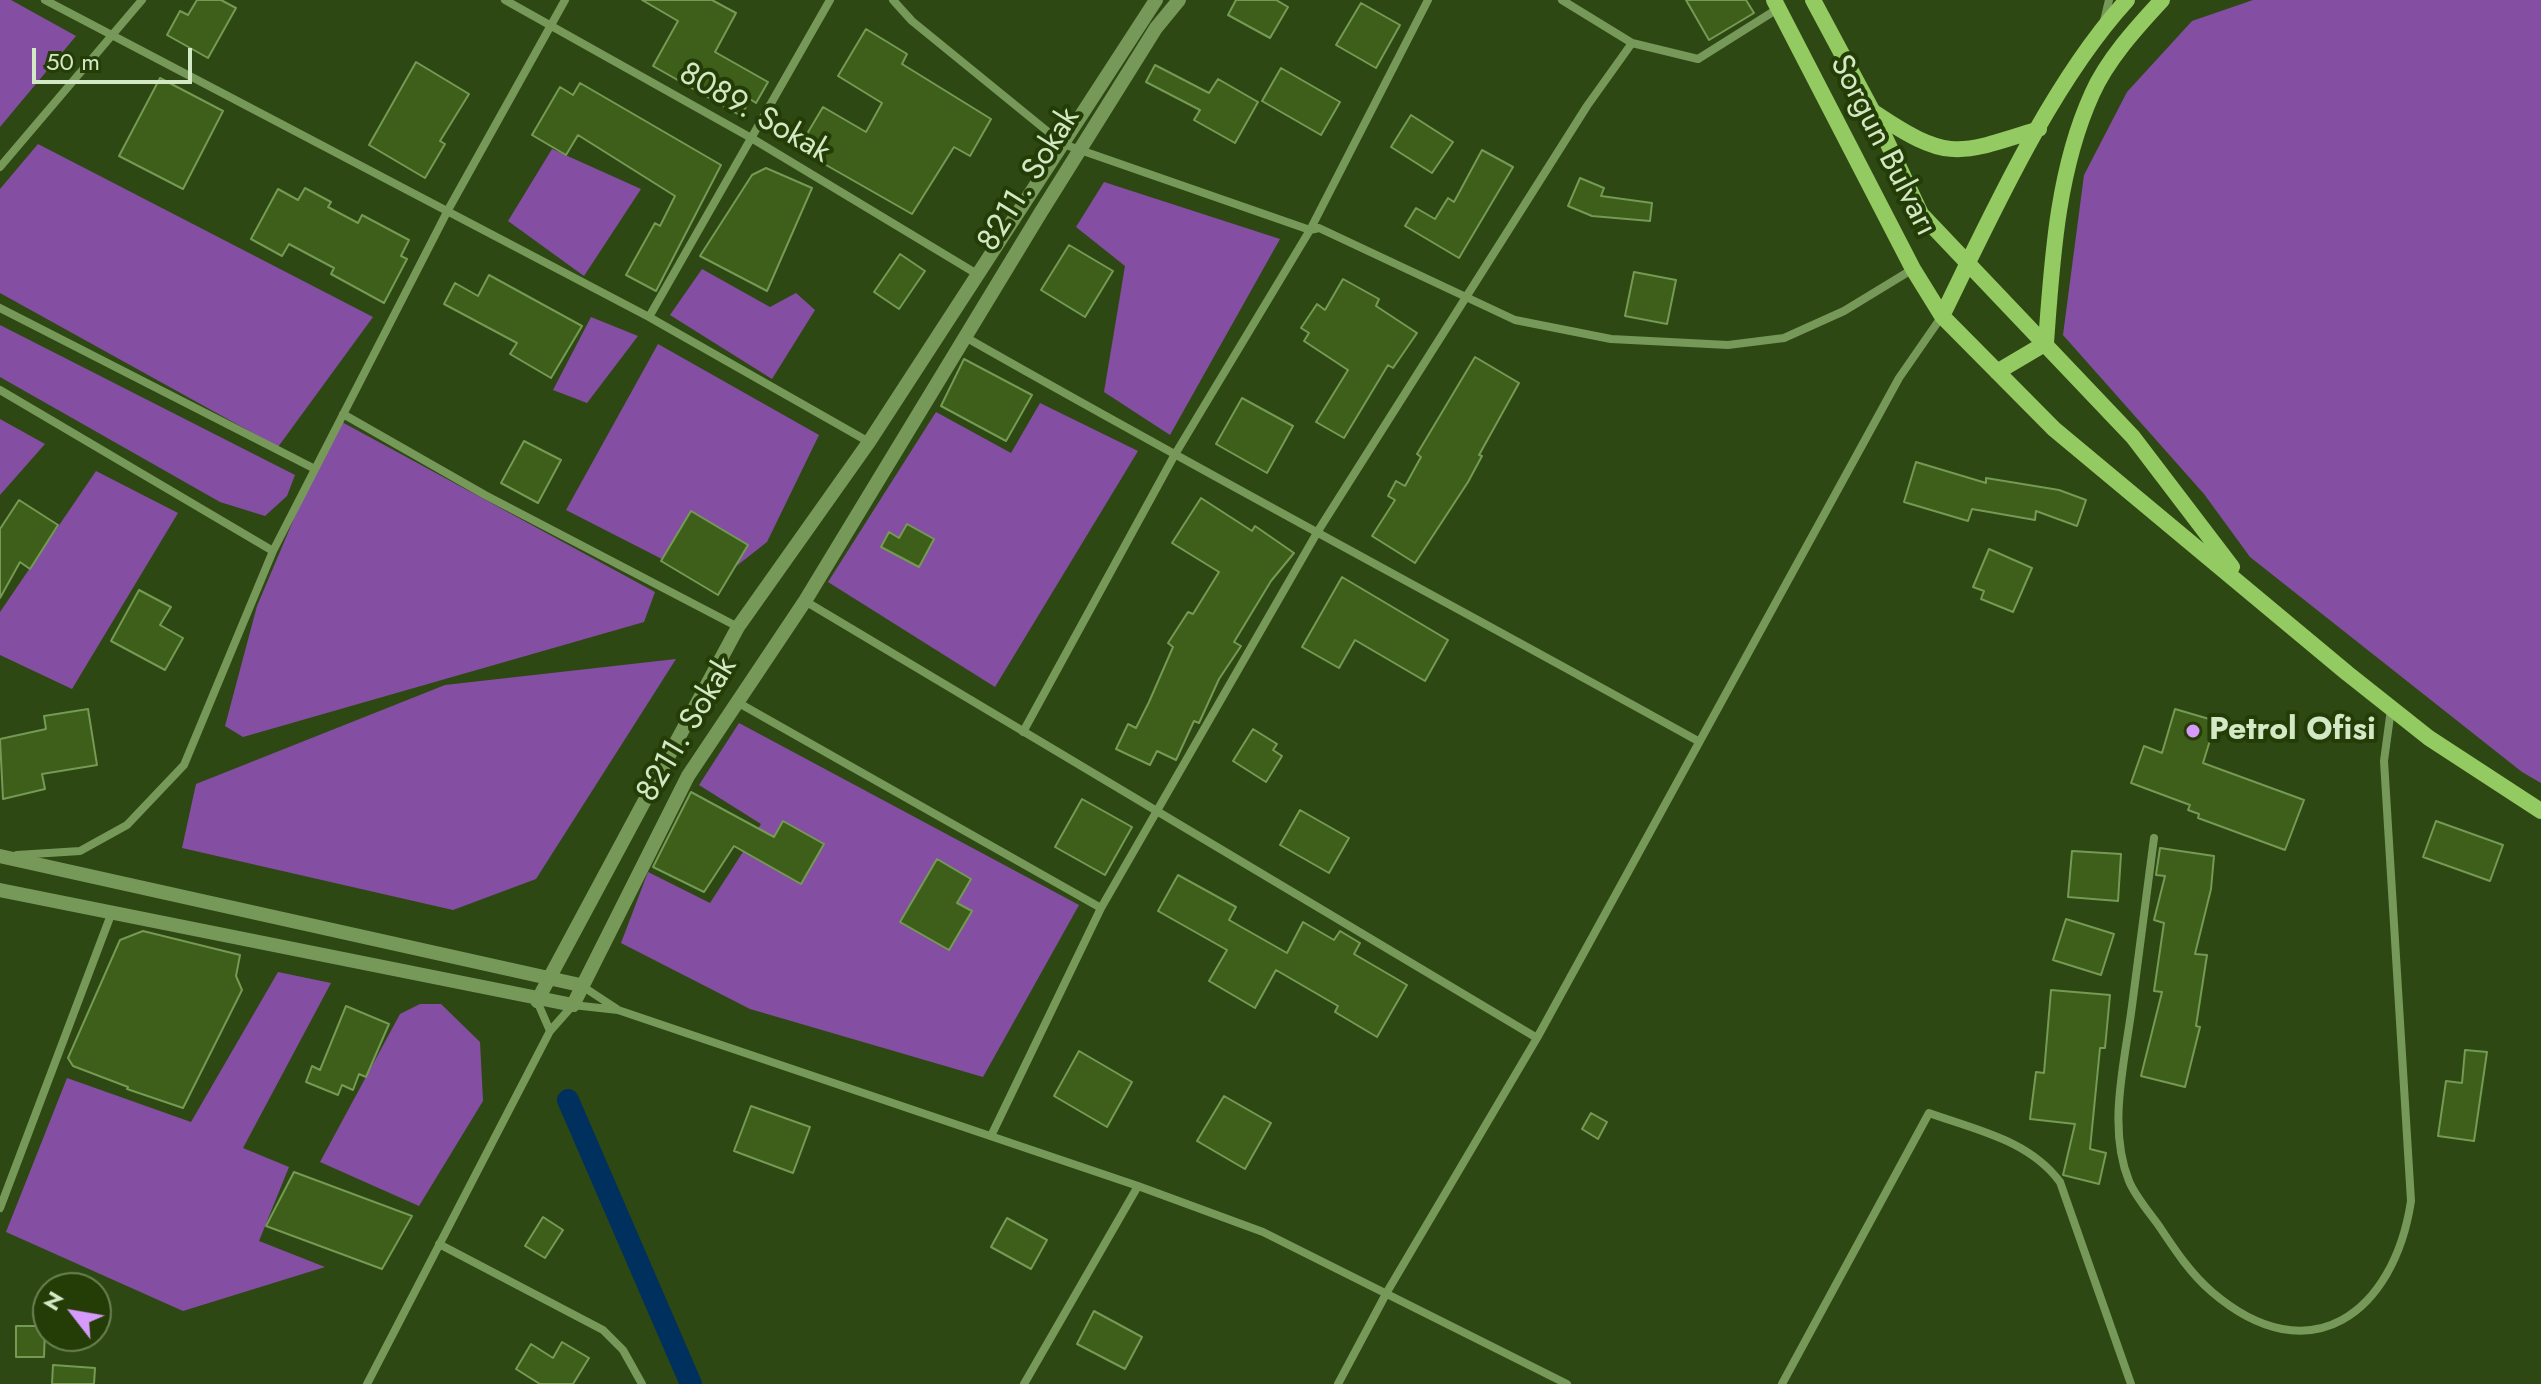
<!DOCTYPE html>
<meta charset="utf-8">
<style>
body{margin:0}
#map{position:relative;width:2541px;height:1384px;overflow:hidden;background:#2e4813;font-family:Jost,sans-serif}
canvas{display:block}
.north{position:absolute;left:32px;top:1272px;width:80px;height:80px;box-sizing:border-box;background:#243d06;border:2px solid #6a8152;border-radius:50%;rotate:301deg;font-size:22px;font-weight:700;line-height:32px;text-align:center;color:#d3e8c4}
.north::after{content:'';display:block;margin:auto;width:28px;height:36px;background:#d69bfa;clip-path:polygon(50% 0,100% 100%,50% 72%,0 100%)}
.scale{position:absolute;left:32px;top:48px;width:160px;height:36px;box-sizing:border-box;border:4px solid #d3e8c4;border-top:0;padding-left:10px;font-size:24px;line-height:28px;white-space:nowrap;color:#d3e8c4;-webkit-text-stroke:6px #243d06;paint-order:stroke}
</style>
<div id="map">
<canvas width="2541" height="1384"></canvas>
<div class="north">N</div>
<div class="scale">50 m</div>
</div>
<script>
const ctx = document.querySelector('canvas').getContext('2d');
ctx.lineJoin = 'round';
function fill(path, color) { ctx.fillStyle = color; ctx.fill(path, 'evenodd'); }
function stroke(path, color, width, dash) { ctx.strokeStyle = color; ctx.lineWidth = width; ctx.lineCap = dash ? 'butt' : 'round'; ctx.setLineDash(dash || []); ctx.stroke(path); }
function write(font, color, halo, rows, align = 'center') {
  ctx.font = font + ' Jost,sans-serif'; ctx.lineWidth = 8; ctx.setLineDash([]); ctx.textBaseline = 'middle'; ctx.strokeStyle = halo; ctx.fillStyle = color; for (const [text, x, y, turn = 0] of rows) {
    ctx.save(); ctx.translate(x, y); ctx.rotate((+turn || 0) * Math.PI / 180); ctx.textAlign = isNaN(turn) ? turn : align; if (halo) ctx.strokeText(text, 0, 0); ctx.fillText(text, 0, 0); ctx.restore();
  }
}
fill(new Path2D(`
 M 0,0 L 11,0 L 76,36 L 0,127 Z
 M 2253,0 L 2541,0 L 2541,783 L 2522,772 L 2250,557 L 2204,494 L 2063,335 L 2084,175 L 2127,92 L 2192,21 Z
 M 38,144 L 373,317 L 278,447 L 0,293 L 0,189 Z
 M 552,149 L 641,189 L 584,276 L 508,221 Z
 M 1104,182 L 1280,239 L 1170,435 L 1104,392 L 1125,266 L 1076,227 Z
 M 702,269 L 770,307 L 796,293 L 815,310 L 772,379 L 670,315 Z
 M 591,317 L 638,336 L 587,403 L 553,390 Z
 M 0,325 L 295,475 L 287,496 L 265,516 L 220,502 L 0,377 Z
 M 658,344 L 819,435 L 767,542 L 725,575 L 703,580 L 566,510 Z
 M 1040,403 L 1138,451 L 995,687 L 828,582 L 936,412 L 1011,453 Z
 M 0,419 L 45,444 L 0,495 Z
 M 340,421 L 655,592 L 644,622 L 243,737 L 225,726 L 257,606 L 315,469 Z
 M 96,471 L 178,513 L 72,689 L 0,655 L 0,612 Z
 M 676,659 L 536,879 L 453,910 L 182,848 L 196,784 L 445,685 Z
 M 739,723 L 1079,905 L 983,1077 L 750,1009 L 621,943 L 648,872 L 710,903 L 761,824 L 699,785 Z
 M 278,972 L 331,983 L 243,1148 L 289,1167 L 259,1241 L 325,1267 L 183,1311 L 6,1232 L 67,1078 L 191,1122 Z
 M 420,1004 L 441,1004 L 480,1042 L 483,1101 L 419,1206 L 320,1162 L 400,1014 Z`), '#844fa2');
stroke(new Path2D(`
 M 568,1100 L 691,1384`), '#00305d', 22);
const building = new Path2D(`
 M 197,0 L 221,0 L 236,8 L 208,58 L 167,35 L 180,11 L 188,15 Z
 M 642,0 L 712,0 L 736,13 L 715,52 L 768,82 L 756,103 L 750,99 L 741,116 L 653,66 L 678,21 Z
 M 1236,0 L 1276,0 L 1288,7 L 1270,38 L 1228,15 Z
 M 1686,0 L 1746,0 L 1754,13 L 1709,40 Z
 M 1361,3 L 1400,25 L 1376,68 L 1336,45 Z
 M 866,29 L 907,54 L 902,64 L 991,119 L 970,156 L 954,147 L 912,214 L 798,149 L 823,107 L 866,132 L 882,103 L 838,76 Z
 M 416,62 L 469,94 L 440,141 L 445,144 L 425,178 L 369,145 Z
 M 1155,65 L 1209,93 L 1218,79 L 1258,102 L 1235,143 L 1194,120 L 1200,110 L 1146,82 Z
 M 1281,68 L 1340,102 L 1321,135 L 1262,101 Z
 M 160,78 L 223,111 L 183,189 L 119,156 Z
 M 580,83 L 721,165 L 656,291 L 626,275 L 655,223 L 660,226 L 675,196 L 578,135 L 566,155 L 532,135 L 560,87 L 573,95 Z
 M 1411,115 L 1453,142 L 1432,173 L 1391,147 Z
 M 1482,150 L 1513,167 L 1459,258 L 1405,226 L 1416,208 L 1435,219 L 1448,198 L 1454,202 Z
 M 766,168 L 812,188 L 767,291 L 700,256 L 752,175 Z
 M 1580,178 L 1604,188 L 1601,196 L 1652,203 L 1650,221 L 1592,216 L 1568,206 Z
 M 305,188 L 331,202 L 328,207 L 358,223 L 362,215 L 409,240 L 401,256 L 407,259 L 384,303 L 331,274 L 334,268 L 289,244 L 282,256 L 251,239 L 278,189 L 298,200 Z
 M 1069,245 L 1113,271 L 1085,317 L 1041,290 Z
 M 900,254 L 925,271 L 899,309 L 874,292 Z
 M 1634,272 L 1676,280 L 1667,324 L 1625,316 Z
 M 489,275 L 582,326 L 551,378 L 510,354 L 517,343 L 444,304 L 455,283 L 478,296 Z
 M 1343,279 L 1379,299 L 1376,306 L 1417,333 L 1393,368 L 1388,365 L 1344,438 L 1316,422 L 1348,370 L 1304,341 L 1309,333 L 1301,328 L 1317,304 L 1325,310 Z
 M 1475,357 L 1519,383 L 1479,455 L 1482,456 L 1468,482 L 1415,563 L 1372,536 L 1395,500 L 1388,496 L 1396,481 L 1405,486 L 1421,457 L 1417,454 Z
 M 964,359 L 1032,395 L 1006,441 L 941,406 Z
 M 1242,398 L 1293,426 L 1267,473 L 1216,444 Z
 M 524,441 L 561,460 L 538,503 L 501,483 Z
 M 1916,462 L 1986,483 L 1986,478 L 2059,490 L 2086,500 L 2077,526 L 2036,511 L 2035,520 L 1972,509 L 1968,521 L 1904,502 Z
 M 1201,498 L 1252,531 L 1255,526 L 1294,553 L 1271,581 L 1234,642 L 1241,646 L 1219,679 L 1199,723 L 1194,721 L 1176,760 L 1157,751 L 1150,765 L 1116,749 L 1128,724 L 1136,728 L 1149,702 L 1173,647 L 1168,643 L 1188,612 L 1193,614 L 1219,572 L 1172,543 Z
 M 19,500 L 58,525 L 30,569 L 20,562 L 0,598 L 0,529 Z
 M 691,511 L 748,545 L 718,595 L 661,561 Z
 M 907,524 L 934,539 L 919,567 L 881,547 L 889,532 L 899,538 Z
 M 1989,549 L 2032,568 L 2013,612 L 1981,599 L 1984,591 L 1973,587 Z
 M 1342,577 L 1448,640 L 1425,681 L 1355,640 L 1339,668 L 1302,647 Z
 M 139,590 L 171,607 L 160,625 L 183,638 L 165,670 L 111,641 Z
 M 88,709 L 97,765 L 42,774 L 45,789 L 3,799 L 0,739 L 46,729 L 44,716 Z
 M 2175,709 L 2216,721 L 2203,763 L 2304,800 L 2285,850 L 2198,818 L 2199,814 L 2188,810 L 2190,805 L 2131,783 L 2144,746 L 2162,753 Z
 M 1253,729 L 1277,744 L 1273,750 L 1282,756 L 1266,782 L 1233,761 Z
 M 691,792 L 774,837 L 783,821 L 824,844 L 801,884 L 734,846 L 704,892 L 653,867 Z
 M 1082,799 L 1132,827 L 1105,875 L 1055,847 Z
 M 1300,810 L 1349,838 L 1329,873 L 1280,845 Z
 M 2436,821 L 2503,845 L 2490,881 L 2423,857 Z
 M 2160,848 L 2214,856 L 2211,889 L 2195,954 L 2207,955 L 2196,1026 L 2200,1027 L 2185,1087 L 2141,1076 L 2162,992 L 2154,991 L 2164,923 L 2154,920 L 2165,876 L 2156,875 Z
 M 2072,851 L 2121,854 L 2118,901 L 2068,897 Z
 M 937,859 L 971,879 L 957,903 L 972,911 L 949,950 L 900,922 Z
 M 1178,875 L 1236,907 L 1229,920 L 1287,953 L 1303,922 L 1334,940 L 1340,931 L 1360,943 L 1354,954 L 1407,985 L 1377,1037 L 1335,1012 L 1338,1006 L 1276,970 L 1255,1008 L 1209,981 L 1227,950 L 1158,911 Z
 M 2066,919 L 2114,934 L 2101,975 L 2053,960 Z
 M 143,931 L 240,955 L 236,976 L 242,990 L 183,1108 L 127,1089 L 128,1087 L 73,1066 L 68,1058 L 120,940 Z
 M 2051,990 L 2110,995 L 2105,1048 L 2100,1048 L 2090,1149 L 2106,1153 L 2099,1184 L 2063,1175 L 2075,1124 L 2030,1119 L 2036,1072 L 2044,1073 Z
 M 346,1006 L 389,1024 L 366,1077 L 359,1074 L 353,1090 L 342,1085 L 338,1095 L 306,1082 L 312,1066 L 320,1070 Z
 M 2465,1050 L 2487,1052 L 2474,1141 L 2438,1136 L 2446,1081 L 2462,1083 Z
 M 1079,1051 L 1132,1082 L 1107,1127 L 1054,1096 Z
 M 1224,1096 L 1271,1123 L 1245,1169 L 1197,1141 Z
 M 751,1106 L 810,1127 L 793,1173 L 734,1151 Z
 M 1591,1113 L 1607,1122 L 1598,1139 L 1582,1129 Z
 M 294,1172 L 412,1216 L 382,1269 L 266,1226 Z
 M 543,1217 L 563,1230 L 545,1258 L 525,1246 Z
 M 1007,1218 L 1047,1240 L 1031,1269 L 991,1247 Z
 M 1094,1311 L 1142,1337 L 1125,1369 L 1077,1344 Z
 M 16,1326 L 45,1326 L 44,1357 L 16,1357 Z
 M 562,1342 L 589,1358 L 573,1384 L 540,1384 L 516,1369 L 531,1344 L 553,1358 Z
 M 53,1365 L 95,1368 L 94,1384 L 52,1384 Z`);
fill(building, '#3d5f19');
stroke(building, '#749a54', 2);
stroke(new Path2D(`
 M 45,0 L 649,317 L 869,442
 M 505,0 L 753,139 L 977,274
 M 893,0 L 912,21 L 1063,144 L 1310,230 L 1319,228 L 1515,320 L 1611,339 L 1728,345 L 1784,338 L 1844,311 L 1913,269
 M 1562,0 L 1632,43 L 1698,59 L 1779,8
 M 2104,21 L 2109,0
 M 0,167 L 142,0
 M 0,308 L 315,469
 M 649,317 L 830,0
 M 967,338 C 1209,476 1455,606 1698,741
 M 0,390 L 273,551
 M 343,414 L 485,495 L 738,627
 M 805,601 L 1537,1038
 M 737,702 L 1101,908
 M 1023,732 L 1174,456 L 1310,230 L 1428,0
 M 2154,838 C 2147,894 2139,950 2132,1006 C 2125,1061 2107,1127 2129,1181 C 2135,1196 2149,1212 2159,1226 C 2175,1250 2190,1273 2212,1292 C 2310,1376 2394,1313 2411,1201 L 2384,761 L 2391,709
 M 17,855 L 80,851 L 127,825 L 184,765 L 273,551 L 448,210 L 565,0
 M 582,986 L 617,1009
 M 537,1001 L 550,1031
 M 991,1136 L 1101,908 L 1318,531 L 1587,106 L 1632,43
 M 0,1208 L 112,912
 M 439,1244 L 603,1330 L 623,1350 L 642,1384
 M 367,1384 L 550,1031 L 573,1005 L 618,1010 L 1138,1186 L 1263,1232 L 1567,1384
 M 1024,1384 L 1138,1186
 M 1338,1384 L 1387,1292 L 1537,1038 L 1899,378 L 1942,316
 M 1782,1384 L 1929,1113 C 1976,1130 2029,1140 2060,1182 L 2131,1384`), '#769959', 8);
stroke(new Path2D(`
 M 0,856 L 580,985
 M 0,890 L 573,1005 L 688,776 L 805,601 L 1041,212 L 1156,28 L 1179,0
 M 537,1001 L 738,627 L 869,442 L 1156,0`), '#769959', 14);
stroke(new Path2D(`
 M 1774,0 L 1913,269 L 1942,316 L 2054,429 L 2347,673 L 2429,738 L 2541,811
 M 1813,0 L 1873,112 L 1921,214 L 2133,437 L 2232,567
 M 1875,113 C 1948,162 1958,155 2039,129
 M 1942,316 C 1992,214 2051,83 2127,0
 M 2046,343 C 2052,261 2057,171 2092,94 C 2107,60 2136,28 2162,0
 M 1997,372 L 2046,343`), '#93ca62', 16);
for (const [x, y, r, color] of [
 [2193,731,8,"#d69bfa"]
]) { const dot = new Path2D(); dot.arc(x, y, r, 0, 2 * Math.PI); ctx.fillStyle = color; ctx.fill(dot); stroke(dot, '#243d06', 3); }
write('32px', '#d3e8c4', '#243d06', [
 ["8089. Sokak",754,114,30],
 ["Sorgun Bulvarı",1882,146,63],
 ["8211. Sokak",1030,180,-58],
 ["8211. Sokak",688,730,-59]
]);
write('bold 32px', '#d3e8c4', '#243d06', [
 ["Petrol Ofisi",2209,731]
], 'left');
</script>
